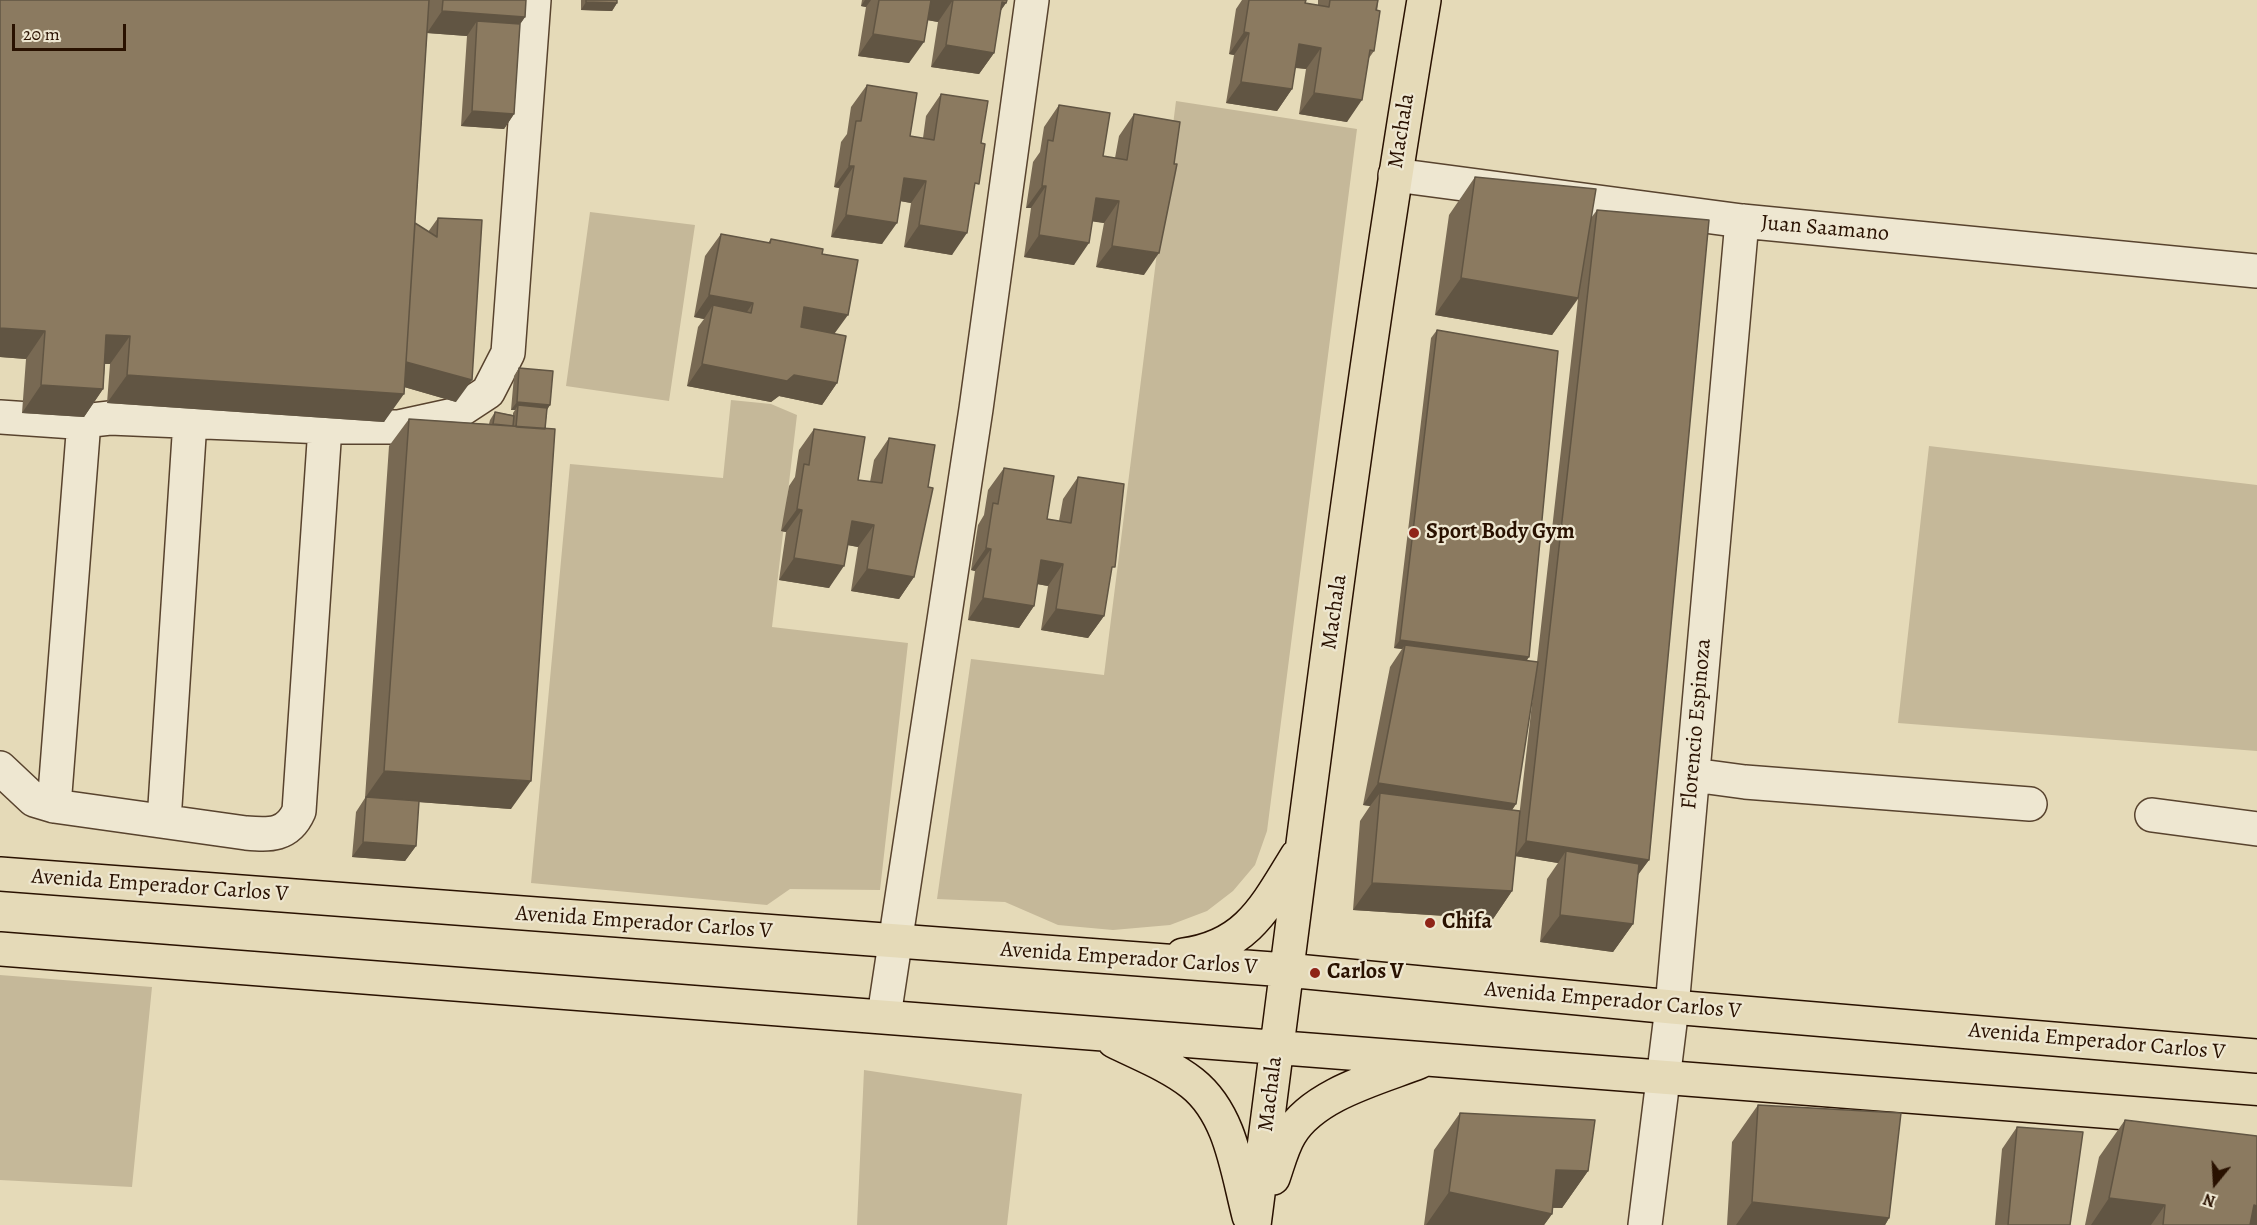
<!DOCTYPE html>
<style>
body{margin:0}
#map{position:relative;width:2257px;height:1225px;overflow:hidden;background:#e5dab8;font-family:Alegreya,serif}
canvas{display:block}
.north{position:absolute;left:2185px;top:1153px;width:60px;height:60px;-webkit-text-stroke:4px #eee7d1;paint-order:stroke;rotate:198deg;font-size:16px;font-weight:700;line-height:24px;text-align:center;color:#291100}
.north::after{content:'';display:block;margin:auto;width:21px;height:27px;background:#291100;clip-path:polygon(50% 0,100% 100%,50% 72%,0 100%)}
.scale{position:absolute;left:12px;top:24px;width:114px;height:27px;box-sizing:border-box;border:3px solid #291100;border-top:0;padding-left:8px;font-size:18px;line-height:21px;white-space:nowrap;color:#291100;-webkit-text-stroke:4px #eee7d1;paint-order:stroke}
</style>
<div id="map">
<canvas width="2257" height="1225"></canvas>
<div class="north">N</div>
<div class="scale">20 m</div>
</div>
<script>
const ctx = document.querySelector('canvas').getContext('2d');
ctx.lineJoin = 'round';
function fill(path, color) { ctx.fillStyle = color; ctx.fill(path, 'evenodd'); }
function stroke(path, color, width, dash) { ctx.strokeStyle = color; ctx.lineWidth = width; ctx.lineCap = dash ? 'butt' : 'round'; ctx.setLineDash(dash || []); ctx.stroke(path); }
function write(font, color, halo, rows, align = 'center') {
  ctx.font = font + ' Alegreya,serif'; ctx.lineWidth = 4.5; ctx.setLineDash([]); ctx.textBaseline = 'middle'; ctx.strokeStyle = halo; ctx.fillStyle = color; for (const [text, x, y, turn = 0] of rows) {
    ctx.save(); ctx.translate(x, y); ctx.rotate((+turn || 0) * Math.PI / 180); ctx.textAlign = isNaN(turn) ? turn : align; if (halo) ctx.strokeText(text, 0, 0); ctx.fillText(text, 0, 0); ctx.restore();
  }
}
fill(new Path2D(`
 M 1176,101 L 1357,129 L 1267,831 L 1255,865 L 1233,891 L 1207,911 L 1170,925 L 1113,930 L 1058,925 L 1005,902 L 937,899 L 971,659 L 1104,675 Z
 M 590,212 L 695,225 L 669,401 L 566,386 Z
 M 731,400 L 771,404 L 797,415 L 772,627 L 908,643 L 880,890 L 790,889 L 767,905 L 531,883 L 570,464 L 723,478 Z
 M 1929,446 L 2257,485 L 2257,751 L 1898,723 Z
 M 0,975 L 152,987 L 132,1187 L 0,1180 Z
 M 864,1070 L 1022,1094 L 1007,1225 L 857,1225 Z`), '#c5b899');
const minor = new Path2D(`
 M 1395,175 L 1742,221 L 2257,271
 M 0,417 L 74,422 L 110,418 L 325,427 L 398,427 L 453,415 L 488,392 L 508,353 L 534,0
 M 0,768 L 34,800 L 54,806 L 246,833 C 270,835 288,836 299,811 L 325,427
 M 1693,775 L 1745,782 L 2030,804
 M 54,806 L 84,421
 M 2152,815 L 2257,829
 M 164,821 L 190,421
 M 884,1016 L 976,409 L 1032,0
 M 1645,1225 L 1672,1007 L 1742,221`);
const major = new Path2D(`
 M 0,874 L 1286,970 L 1672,1007 L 2257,1056
 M 0,949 L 2257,1123
 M 1183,955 C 1247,947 1266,906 1297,856
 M 1114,1041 C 1140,1054 1169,1065 1192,1083 C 1231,1114 1237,1170 1249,1216
 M 1273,1178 C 1278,1164 1282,1147 1290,1134 C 1314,1094 1378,1078 1419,1062
 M 1254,1225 C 1307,816 1356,406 1424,0`);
stroke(minor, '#58432e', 36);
stroke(major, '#291100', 36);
stroke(minor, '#eee7d1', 33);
stroke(major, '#e5dab8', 33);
fill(new Path2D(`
 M 0,0 L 526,0 L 525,17 L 520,24 L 514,114 L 504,129 L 461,126 L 467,36 L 427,33 L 415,223 L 428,232 L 438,218 L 456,402 L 404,387 L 384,422 L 107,403 L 110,364 L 105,364 L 103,389 L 84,417 L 22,413 L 26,359 L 0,357 Z
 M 581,0 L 617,0 L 617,3 L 612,11 L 581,10 Z
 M 862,0 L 1007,0 L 1006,3 L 1000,11 L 994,53 L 979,74 L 931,67 L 938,22 L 927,20 L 909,63 L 858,56 L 866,7 L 861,6 Z
 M 1242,0 L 1306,0 L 1305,3 L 1318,5 L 1318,0 L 1378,0 L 1374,51 L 1369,58 L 1347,122 L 1299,114 L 1306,69 L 1295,68 L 1292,89 L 1277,111 L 1226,103 L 1234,55 L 1229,54 L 1236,9 Z
 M 867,85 L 910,136 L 923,138 L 926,116 L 941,94 L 974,191 L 952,255 L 904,247 L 911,203 L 900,201 L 882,244 L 831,237 L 839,188 L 834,187 L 841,142 L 847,134 L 851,107 Z
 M 1059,105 L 1103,156 L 1115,158 L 1119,136 L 1134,114 L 1144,275 L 1096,267 L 1104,223 L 1093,221 L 1074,265 L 1024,257 L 1031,208 L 1026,208 L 1033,162 L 1040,152 L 1044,127 Z
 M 1475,177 L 1591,218 L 1597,210 L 1649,860 L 1637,875 L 1633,924 L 1613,952 L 1540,942 L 1547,879 L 1558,863 L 1515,856 L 1512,891 L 1493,919 L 1353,910 L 1360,821 L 1370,806 L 1363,805 L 1390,667 L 1402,649 L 1394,648 L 1431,338 L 1437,330 L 1526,661 L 1537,662 L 1578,299 L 1552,335 L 1435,315 L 1449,215 ZM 1534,686 L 1517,835 L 1512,810 L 1516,804 Z
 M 721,234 L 768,243 L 771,239 L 822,254 L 835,334 L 837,383 L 822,405 L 779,396 L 771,402 L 687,386 L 698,327 L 704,319 L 694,317 L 705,256 Z
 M 519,368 L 550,405 L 547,409 L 511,809 L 418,802 L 416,846 L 405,861 L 352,857 L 356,812 L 365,798 L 389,446 L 409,419 L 489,424 L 490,420 L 495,412 L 513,415 L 513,413 L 515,410 L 511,410 L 514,376 Z
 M 814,429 L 858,480 L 870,482 L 874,460 L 889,438 L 914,577 L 899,599 L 851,591 L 858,547 L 848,545 L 829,588 L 779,580 L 786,532 L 781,531 L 789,486 L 795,477 L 799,450 Z
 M 1004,468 L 1047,519 L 1059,521 L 1063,499 L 1078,477 L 1110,575 L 1104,616 L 1088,638 L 1041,630 L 1048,586 L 1037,584 L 1034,606 L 1019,628 L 968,620 L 975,571 L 971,570 L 978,525 L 984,515 L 988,490 Z
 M 1758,1105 L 1889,1218 L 1885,1225 L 1727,1225 L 1732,1142 Z
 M 1460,1113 L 1588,1171 L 1562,1208 L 1553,1208 L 1552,1214 L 1544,1225 L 1424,1225 L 1434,1150 Z
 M 2125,1120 L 2257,1225 L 2085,1225 L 2099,1157 Z
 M 2017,1127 L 2070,1225 L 1995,1225 L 2002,1149 Z`), '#786953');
fill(new Path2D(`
 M 865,0 L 871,0 L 866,7 L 861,6 Z
 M 929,0 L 953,0 L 938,22 L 916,18 Z
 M 586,2 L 617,3 L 612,11 L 581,10 Z
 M 1002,2 L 1006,3 L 991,25 Z
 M 442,11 L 525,17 L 510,39 L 477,21 L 467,36 L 427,33 Z
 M 1244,32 L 1249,33 L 1234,55 L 1229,54 Z
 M 873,34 L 924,42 L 909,63 L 858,56 Z
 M 1299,44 L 1321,48 L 1306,69 L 1284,66 Z
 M 946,45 L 994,53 L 979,74 L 931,67 Z
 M 1241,82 L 1292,89 L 1277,111 L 1226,103 Z
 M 1314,93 L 1362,100 L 1347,122 L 1299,114 Z
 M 472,111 L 514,114 L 504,129 L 461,126 Z
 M 849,166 L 854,166 L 839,188 L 834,187 Z
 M 904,178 L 926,181 L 911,203 L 889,199 Z
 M 1042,186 L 1046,186 L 1031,208 L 1026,208 Z
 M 1096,198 L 1119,201 L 1104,223 L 1081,220 Z
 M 846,215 L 897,223 L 882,244 L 831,237 Z
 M 919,225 L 967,233 L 952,255 L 904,247 Z
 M 1039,235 L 1089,243 L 1074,265 L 1024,257 Z
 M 1112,246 L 1159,253 L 1144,275 L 1096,267 Z
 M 1461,278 L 1578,298 L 1552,335 L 1435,315 Z
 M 709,295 L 753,303 L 738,325 L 713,305 L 704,319 L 694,317 Z
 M 804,307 L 848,315 L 832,337 L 789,329 Z
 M 0,328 L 45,331 L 26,359 L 0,357 Z
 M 106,335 L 130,336 L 110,364 L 87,363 Z
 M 402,361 L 472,380 L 456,402 L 387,382 Z
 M 702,364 L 794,375 L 837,383 L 822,405 L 779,396 L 771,402 L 687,386 Z
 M 127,375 L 404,394 L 384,422 L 107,403 Z
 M 41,385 L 103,389 L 84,417 L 22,413 Z
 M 517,402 L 550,405 L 545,413 L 518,405 L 515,410 L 511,410 Z
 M 797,509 L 802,510 L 786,532 L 781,531 Z
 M 852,521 L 874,525 L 858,547 L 836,543 Z
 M 986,548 L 991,549 L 975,571 L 971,570 Z
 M 794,558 L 844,566 L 829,588 L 779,580 Z
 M 1041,560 L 1063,564 L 1048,586 L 1026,582 Z
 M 867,569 L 914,577 L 899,599 L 851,591 Z
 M 983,598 L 1034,606 L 1019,628 L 968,620 Z
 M 1056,609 L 1104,616 L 1088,638 L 1041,630 Z
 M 1400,640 L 1529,657 L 1524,665 L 1405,645 L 1402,649 L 1394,648 Z
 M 384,771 L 531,781 L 511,809 L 366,798 L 366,797 L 365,798 Z
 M 1378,783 L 1516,804 L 1501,826 L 1380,793 L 1370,806 L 1363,805 Z
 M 1526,841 L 1649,860 L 1638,875 L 1565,864 L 1566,851 L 1558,863 L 1515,856 Z
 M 363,842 L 416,846 L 405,861 L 352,857 Z
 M 1372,883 L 1512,891 L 1493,919 L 1353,910 Z
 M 1560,915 L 1633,924 L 1613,952 L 1540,942 Z
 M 1556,1170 L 1588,1171 L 1562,1208 L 1530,1207 Z
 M 1449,1192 L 1552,1214 L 1544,1225 L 1426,1225 Z
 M 2109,1198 L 2165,1205 L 2151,1225 L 2091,1225 Z
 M 1752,1202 L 1889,1218 L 1885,1225 L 1736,1225 Z
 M 2254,1205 L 2257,1206 L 2257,1225 L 2240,1225 Z`), '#615543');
const building = new Path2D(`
 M 0,0 L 429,0 L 404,394 L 127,375 L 130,336 L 106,335 L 103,389 L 41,385 L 45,331 L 0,328 Z
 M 443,0 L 526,0 L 525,17 L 442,11 Z
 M 586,0 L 617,0 L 617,3 L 586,2 Z
 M 879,0 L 931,0 L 924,42 L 873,34 Z
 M 953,0 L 1007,0 L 1006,3 L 1002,2 L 994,53 L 946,45 Z
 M 1249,0 L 1306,0 L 1305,3 L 1329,7 L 1330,0 L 1378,0 L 1376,10 L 1380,11 L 1374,51 L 1370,50 L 1362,100 L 1314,93 L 1321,48 L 1299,44 L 1292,89 L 1241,82 L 1249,33 L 1244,32 Z
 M 477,21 L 520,24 L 514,114 L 472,111 Z
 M 867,85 L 917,93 L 910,136 L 934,140 L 941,94 L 988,101 L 981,143 L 985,144 L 979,184 L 975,183 L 967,233 L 919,225 L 926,181 L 904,178 L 897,223 L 846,215 L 854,166 L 849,166 L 856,121 L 861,121 Z
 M 1059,105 L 1110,113 L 1103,156 L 1127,160 L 1134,114 L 1180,122 L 1174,164 L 1177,164 L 1159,253 L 1112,246 L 1119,201 L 1096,198 L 1089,243 L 1039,235 L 1046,186 L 1042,186 L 1048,140 L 1053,141 Z
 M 1475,177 L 1596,189 L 1578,298 L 1461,278 Z
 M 1597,210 L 1709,220 L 1649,860 L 1526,841 Z
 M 438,218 L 482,220 L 472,380 L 406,362 L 415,223 L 437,237 Z
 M 721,234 L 770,243 L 771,239 L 823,249 L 822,254 L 858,260 L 848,315 L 804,307 L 801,327 L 846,336 L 837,383 L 794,375 L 787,381 L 702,364 L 713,305 L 751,313 L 753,303 L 709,295 Z
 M 1437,330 L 1558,351 L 1529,657 L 1400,640 Z
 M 519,368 L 553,371 L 550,405 L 517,402 Z
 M 518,405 L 547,408 L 545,429 L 516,427 Z
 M 495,412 L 514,416 L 513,426 L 493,424 Z
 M 409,419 L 555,429 L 531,781 L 384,771 Z
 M 814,429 L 865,437 L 858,480 L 882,483 L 889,438 L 935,445 L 928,487 L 933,488 L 914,577 L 867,569 L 874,525 L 852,521 L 844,566 L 794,558 L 802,510 L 797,509 L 804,464 L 809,465 Z
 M 1004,468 L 1054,476 L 1047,519 L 1071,523 L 1078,477 L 1124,484 L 1115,567 L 1112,567 L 1104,616 L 1056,609 L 1063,564 L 1041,560 L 1034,606 L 983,598 L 991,549 L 986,548 L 993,503 L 998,504 Z
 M 1405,645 L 1538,662 L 1516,804 L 1378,783 Z
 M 1380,793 L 1520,811 L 1512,891 L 1372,883 Z
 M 366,797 L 419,801 L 416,846 L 363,842 Z
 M 1566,851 L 1639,864 L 1633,924 L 1560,915 Z
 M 1758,1105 L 1901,1113 L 1889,1218 L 1752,1202 Z
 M 1460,1113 L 1595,1120 L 1588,1171 L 1556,1170 L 1552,1214 L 1449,1192 Z
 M 2125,1120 L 2257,1136 L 2257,1206 L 2254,1205 L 2250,1225 L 2163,1225 L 2165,1205 L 2109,1198 Z
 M 2017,1127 L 2083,1132 L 2070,1225 L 2008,1225 Z`);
fill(building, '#8b7a60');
stroke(building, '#615543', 1.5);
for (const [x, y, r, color] of [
 [1414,533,6,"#8f2418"],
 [1430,923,6,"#8f2418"],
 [1315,973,6,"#8f2418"]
]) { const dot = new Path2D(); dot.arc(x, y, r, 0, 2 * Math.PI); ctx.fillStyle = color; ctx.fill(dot); stroke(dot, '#eee7d1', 2); }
write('22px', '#291100', '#eee7d1', [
 ["Machala",1402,131,-81],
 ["Juan Saamano",1825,229,5],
 ["Machala",1335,612,-82],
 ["Florencio Espinoza",1697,724,-85],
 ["Avenida Emperador Carlos V",160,886,4],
 ["Avenida Emperador Carlos V",644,923,4],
 ["Avenida Emperador Carlos V",1129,959,4],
 ["Avenida Emperador Carlos V",1613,1001,5],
 ["Avenida Emperador Carlos V",2097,1042,5],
 ["Machala",1271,1094,-83]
]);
write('bold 22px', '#291100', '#eee7d1', [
 ["Sport Body Gym",1426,533],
 ["Chifa",1442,923],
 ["Carlos V",1327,973]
], 'left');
</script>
